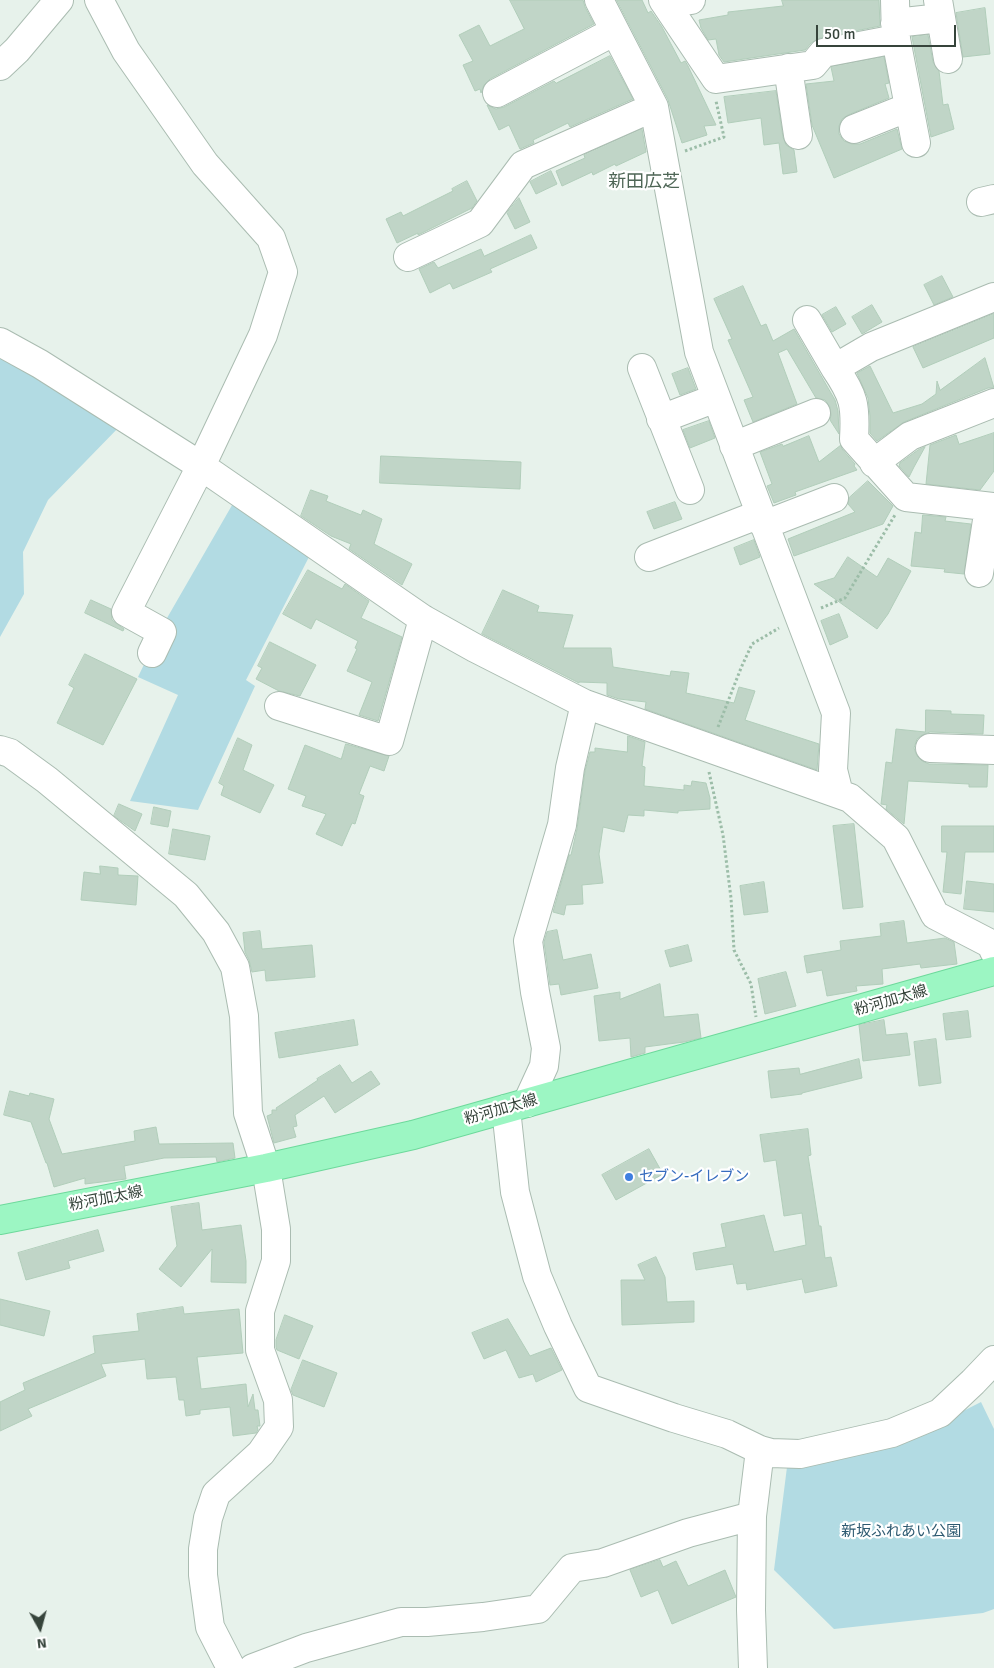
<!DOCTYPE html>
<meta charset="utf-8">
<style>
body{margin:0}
#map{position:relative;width:994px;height:1668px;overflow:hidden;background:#e7f2eb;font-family:Signika,sans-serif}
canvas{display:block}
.north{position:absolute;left:15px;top:1603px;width:50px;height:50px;-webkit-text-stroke:4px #fff;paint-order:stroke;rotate:173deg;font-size:14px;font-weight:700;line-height:20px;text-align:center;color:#36443b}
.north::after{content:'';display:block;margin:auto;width:18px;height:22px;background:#36443b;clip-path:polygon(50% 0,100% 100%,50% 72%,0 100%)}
.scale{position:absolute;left:816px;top:25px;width:140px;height:22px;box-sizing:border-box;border:2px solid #36443b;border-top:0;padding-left:6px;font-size:15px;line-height:18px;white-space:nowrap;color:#36443b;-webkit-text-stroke:4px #fff;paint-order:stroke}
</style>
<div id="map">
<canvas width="994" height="1668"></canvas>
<div class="north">N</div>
<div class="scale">50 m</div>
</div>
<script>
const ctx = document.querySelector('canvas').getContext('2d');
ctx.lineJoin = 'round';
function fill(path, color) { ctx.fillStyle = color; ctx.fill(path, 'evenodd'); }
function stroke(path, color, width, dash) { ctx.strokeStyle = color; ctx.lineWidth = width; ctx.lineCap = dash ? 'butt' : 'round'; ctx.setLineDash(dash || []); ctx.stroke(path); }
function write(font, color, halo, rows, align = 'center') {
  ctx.font = font + ' Signika,"Noto Sans JP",sans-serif'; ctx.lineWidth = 4.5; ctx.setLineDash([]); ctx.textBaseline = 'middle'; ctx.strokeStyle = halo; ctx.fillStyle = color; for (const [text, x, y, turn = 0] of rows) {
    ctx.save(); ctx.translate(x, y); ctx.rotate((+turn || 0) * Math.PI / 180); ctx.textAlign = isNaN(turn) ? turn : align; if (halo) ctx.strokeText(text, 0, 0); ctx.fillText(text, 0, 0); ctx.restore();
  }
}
fill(new Path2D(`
 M 0,350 L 122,424 L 48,500 L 23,552 L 24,594 L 0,637 Z
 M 235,500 L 310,555 L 246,680 L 255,686 L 198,810 L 130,801 L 178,695 L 138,677 L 163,625 Z
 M 981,1402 L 994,1429 L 994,1609 L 983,1613 L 834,1629 L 774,1570 L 787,1467 L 906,1440 Z`), '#b2dbe3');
const building = new Path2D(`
 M 510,0 L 583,0 L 585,7 L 594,24 L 490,79 L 484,85 L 481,93 L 480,89 L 475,91 L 463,65 L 473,61 L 459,35 L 479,25 L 490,46 L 524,29 Z
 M 617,0 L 642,0 L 648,13 L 651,11 L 662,27 L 681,63 L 685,61 L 688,66 L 716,125 L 704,126 L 707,135 L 682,143 L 668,100 Z
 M 782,0 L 879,0 L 880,26 L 820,38 L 811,43 L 805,50 L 724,62 L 719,55 L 716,39 L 708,40 L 701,28 L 699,20 L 728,15 L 728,12 L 783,6 Z
 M 985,8 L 990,54 L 963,57 L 956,13 Z
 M 928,35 L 933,62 L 939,71 L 943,105 L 948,104 L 954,129 L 931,137 L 912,37 Z
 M 610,56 L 633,99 L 570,127 L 568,123 L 533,140 L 534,143 L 520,149 L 509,125 L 499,130 L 487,105 L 496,109 L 504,107 L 554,81 L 556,83 Z
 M 884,57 L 889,83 L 885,84 L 889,98 L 848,115 L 842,119 L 839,126 L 839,134 L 844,141 L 852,144 L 860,144 L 897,129 L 902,149 L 834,178 L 812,125 L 806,84 L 834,81 L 831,67 Z
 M 776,91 L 783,137 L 786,145 L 794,150 L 797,172 L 783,174 L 779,143 L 764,145 L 761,118 L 728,123 L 724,97 Z
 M 642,129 L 646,152 L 616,166 L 615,164 L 593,175 L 592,172 L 562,186 L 556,171 L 585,158 L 584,155 Z
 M 551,171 L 557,184 L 536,194 L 530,182 Z
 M 467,181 L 477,201 L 472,208 L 418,235 L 418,233 L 397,243 L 386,219 L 401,212 L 403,216 L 453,191 L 452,189 Z
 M 519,198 L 530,222 L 515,229 L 507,213 Z
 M 531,235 L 537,248 L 490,269 L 492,272 L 453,289 L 450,283 L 430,293 L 419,269 L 434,262 L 438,268 L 481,249 L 484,256 Z
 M 942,276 L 953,297 L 934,305 L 924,285 Z
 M 743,286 L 761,326 L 766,324 L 773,341 L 794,329 L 835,400 L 838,411 L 839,434 L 830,420 L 831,415 L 830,407 L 825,400 L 816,398 L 787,349 L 778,353 L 797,404 L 753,422 L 744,400 L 753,397 L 728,340 L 732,339 L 714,299 Z
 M 872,305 L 882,322 L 862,334 L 852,317 Z
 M 836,307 L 846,324 L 832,332 L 822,315 Z
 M 994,314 L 994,338 L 923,368 L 913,347 Z
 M 985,358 L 994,388 L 988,388 L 904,422 L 877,441 L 870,433 L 870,416 L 868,398 L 857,373 L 870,366 L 893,413 L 922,404 L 936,394 L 937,381 L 940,390 Z
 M 688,368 L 696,389 L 680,395 L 672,374 Z
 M 709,421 L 715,438 L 690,448 L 683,430 Z
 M 994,433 L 994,471 L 980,490 L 926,484 L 930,445 L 956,435 L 959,444 Z
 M 809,436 L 819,462 L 841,445 L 842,449 L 855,464 L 854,466 L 857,470 L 795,492 L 796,495 L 774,503 L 767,486 L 772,484 L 760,452 L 782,444 L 783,446 Z
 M 925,447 L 914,467 L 909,477 L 899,466 L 900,463 L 918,450 Z
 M 381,456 L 521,462 L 520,489 L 380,483 Z
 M 868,481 L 893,506 L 883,524 L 794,556 L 788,539 L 855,512 L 848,504 L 849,498 Z
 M 311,490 L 328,496 L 326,501 L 361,515 L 363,510 L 382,519 L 374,544 L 412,564 L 402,585 L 349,549 L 351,544 L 331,536 L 301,516 Z
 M 675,502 L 682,519 L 654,529 L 647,512 Z
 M 923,515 L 946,517 L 945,521 L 971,524 L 964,574 L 944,572 L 945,569 L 911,566 L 915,532 L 921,533 Z
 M 754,540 L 760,557 L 740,565 L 734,548 Z
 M 848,557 L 877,577 L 888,558 L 911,571 L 888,614 L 877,629 L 814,584 L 834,578 Z
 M 308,570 L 342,589 L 345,584 L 369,601 L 361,618 L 402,637 L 378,721 L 359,715 L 372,682 L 347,671 L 357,649 L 355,648 L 358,641 L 316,619 L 311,629 L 283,614 Z
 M 503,590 L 539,606 L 537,612 L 573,615 L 563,648 L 611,648 L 613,667 L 670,676 L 671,671 L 689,673 L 686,693 L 734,703 L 739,687 L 755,691 L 745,720 L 819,744 L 817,770 L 645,709 L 646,702 L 619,699 L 607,695 L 607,683 L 579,682 L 579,683 L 482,634 Z
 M 91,600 L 111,609 L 112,620 L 124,629 L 123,631 L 85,613 Z
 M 839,614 L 848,637 L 830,645 L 821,621 Z
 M 270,642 L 316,665 L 300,696 L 279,691 L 256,679 L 262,668 L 258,666 Z
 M 85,654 L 137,679 L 103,745 L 57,723 L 74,688 L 69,685 Z
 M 926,710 L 951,711 L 951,714 L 984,715 L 983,734 L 930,732 L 922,735 L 917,739 L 914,748 L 917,756 L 922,761 L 929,764 L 988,765 L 987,787 L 969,787 L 969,784 L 908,781 L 904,824 L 886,809 L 887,805 L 881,804 L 886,762 L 892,763 L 896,729 L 925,732 Z
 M 628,736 L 645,742 L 642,766 L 645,767 L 644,786 L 684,790 L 684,785 L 691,786 L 692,781 L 706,783 L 710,798 L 710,809 L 678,811 L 678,813 L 644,810 L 644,816 L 628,815 L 624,832 L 603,827 L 599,854 L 603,883 L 582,885 L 583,904 L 566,905 L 564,915 L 553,912 L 569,855 L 571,855 L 577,829 L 585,771 L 590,752 L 595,752 L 595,748 L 627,752 Z
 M 238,738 L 252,745 L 243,770 L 274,785 L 260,813 L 221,795 L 224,786 L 219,783 Z
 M 346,744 L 389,756 L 384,771 L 370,766 L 359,794 L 364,796 L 355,824 L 352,823 L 342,846 L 316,834 L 326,814 L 302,806 L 306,796 L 288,789 L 305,745 L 341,759 Z
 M 119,804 L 142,814 L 135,831 L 114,816 Z
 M 154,807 L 171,811 L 168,827 L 151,824 Z
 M 854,824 L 863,907 L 843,909 L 833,826 Z
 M 942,826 L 994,826 L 994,852 L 965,852 L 961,894 L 943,892 L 947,852 L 942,852 Z
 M 173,829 L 210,836 L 205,860 L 169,854 Z
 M 100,866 L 118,868 L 118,875 L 138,876 L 136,905 L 81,900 L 84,872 L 100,874 Z
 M 967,881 L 994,884 L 994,912 L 964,909 Z
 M 764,882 L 768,912 L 744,915 L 740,886 Z
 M 904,921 L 907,943 L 945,938 L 954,942 L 957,964 L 921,968 L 920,964 L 882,969 L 883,984 L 856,986 L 857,991 L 827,996 L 822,970 L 807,973 L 804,956 L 841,950 L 840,941 L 881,936 L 880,924 Z
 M 557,930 L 563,960 L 591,954 L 598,988 L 561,995 L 559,984 L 550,985 L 544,942 L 547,932 Z
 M 260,931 L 262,949 L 312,945 L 315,977 L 266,981 L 265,970 L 252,972 L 249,960 L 245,952 L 243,933 Z
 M 688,945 L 692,961 L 670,967 L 665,951 Z
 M 786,972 L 796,1006 L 765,1014 L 758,979 Z
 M 660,984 L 664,1017 L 698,1014 L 701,1038 L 684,1042 L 645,1047 L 645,1053 L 631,1057 L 630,1038 L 599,1041 L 594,996 L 620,992 L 620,999 Z
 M 968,1011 L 971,1037 L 946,1040 L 943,1014 Z
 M 354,1020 L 358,1045 L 279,1058 L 275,1033 Z
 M 884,1020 L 886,1035 L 907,1033 L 910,1055 L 863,1061 L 859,1025 Z
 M 936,1039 L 941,1083 L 919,1086 L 914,1042 Z
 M 859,1059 L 862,1078 L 802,1093 L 802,1094 L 771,1098 L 768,1071 L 799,1068 L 800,1074 Z
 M 340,1065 L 352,1083 L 371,1071 L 380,1084 L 335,1113 L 324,1096 L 295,1115 L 297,1126 L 293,1127 L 296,1137 L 274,1143 L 267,1116 L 272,1114 L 272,1110 L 277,1110 L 276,1108 L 318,1080 L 317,1079 Z
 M 10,1091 L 29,1096 L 30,1093 L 54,1099 L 49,1119 L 62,1154 L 135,1141 L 134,1131 L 156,1127 L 159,1144 L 233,1143 L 235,1158 L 217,1162 L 216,1157 L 164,1158 L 124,1166 L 126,1179 L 85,1184 L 85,1178 L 54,1187 L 47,1163 L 46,1163 L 31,1122 L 4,1115 Z
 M 808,1129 L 811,1155 L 808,1156 L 819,1226 L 821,1226 L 825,1258 L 831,1257 L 837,1286 L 805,1293 L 802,1279 L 747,1290 L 746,1283 L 737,1284 L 733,1264 L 696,1270 L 693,1253 L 726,1247 L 721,1224 L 764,1215 L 774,1252 L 806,1245 L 802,1213 L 784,1216 L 776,1160 L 764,1162 L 760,1135 Z
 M 649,1149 L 663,1174 L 616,1200 L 602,1175 Z
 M 199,1203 L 202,1230 L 241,1225 L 246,1261 L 246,1283 L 211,1282 L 212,1249 L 181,1287 L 159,1269 L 177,1246 L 171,1207 Z
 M 98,1230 L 104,1251 L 68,1261 L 70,1268 L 26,1280 L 18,1253 Z
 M 656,1257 L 665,1277 L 667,1302 L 694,1301 L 694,1322 L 622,1325 L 621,1280 L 645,1280 L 638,1265 Z
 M 0,1299 L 50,1311 L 44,1336 L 0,1325 Z
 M 183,1307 L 184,1314 L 239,1309 L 243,1353 L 197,1357 L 201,1389 L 246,1384 L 248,1407 L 253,1394 L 255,1410 L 258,1410 L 260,1426 L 257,1426 L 258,1430 L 256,1433 L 233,1436 L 230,1407 L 200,1410 L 200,1414 L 186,1416 L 184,1400 L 179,1400 L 176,1377 L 147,1379 L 145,1359 L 101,1364 L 106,1376 L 28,1409 L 32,1416 L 0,1431 L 0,1402 L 25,1390 L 23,1383 L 95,1353 L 93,1336 L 139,1331 L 137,1314 Z
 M 285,1315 L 313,1326 L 299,1359 L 277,1350 L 276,1347 L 276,1340 Z
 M 508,1319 L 530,1356 L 551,1348 L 562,1370 L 536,1382 L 533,1374 L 519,1378 L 506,1350 L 484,1359 L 472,1333 Z
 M 303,1360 L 337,1373 L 324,1407 L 293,1395 L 291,1390 Z
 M 660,1560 L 663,1567 L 676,1561 L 688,1586 L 725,1570 L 736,1597 L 672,1624 L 658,1590 L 641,1597 L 630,1570 Z`);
fill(building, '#c0d5c7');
stroke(building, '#b1cdba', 1);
const minor = new Path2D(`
 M 99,0 L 126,51 L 205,164 L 271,238 L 283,272 L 263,335 L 201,466 L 126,612 L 162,632 L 152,653
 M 599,0 L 654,107 L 699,352 L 836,713 L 833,770 L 839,794
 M 663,0 L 716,79 L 813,65 L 823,53 L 896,39
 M 895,0 L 896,39 L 916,143
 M 938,0 L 948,59
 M 666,4 L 691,0
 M 895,23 L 941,18
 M 0,66 L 17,50 L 59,0
 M 788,68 L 798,135
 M 497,93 L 615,31
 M 854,129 L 909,107
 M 981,202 L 994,199
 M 408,257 L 480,223 L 523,165 L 654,107
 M 994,297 L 871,347 L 835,368 C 854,396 856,405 854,439 L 906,497 L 994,507
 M 807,320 L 835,368
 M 0,342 L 40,364 L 201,466 L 423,619 L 475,648 L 585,704 L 850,798 L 896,838 L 935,915 L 991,944 L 994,951
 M 642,368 L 690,490
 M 661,419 L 716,398
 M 734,446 L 816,413
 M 874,463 L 910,436 L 994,403
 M 764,525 L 834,498
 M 649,557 L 760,514
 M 979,573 L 989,507
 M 279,706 L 389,741 L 423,619
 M 930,748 L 994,750
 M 0,750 L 10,753 L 47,780 L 186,895 L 216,932 L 235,967 L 244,1016 L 248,1113 L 266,1168 L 276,1229 L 276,1261 L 260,1311 L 260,1350 L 278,1400 L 279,1427 L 261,1453 L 216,1494 L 208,1518 L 203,1549 L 203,1575 L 210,1627 L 231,1668
 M 527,1103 L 544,1066 L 546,1048 L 535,992 L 528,941 L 562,825 L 570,768 L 585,704
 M 506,1109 L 515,1192 L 537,1276 L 558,1326 L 588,1388 L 674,1418 L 727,1434 L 760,1450 L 771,1453 L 800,1454 L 892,1433 L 940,1413 L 973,1382 L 994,1360
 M 253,1668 L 306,1648 L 401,1622 L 427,1622 L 483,1617 L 538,1609 L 572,1568 L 603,1563 L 688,1533 L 752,1516
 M 753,1668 L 751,1610 L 752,1516 L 760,1450`);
const major = new Path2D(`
 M 0,1220 L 266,1168 L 413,1135 L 994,971`);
stroke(minor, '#aabcb1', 30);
stroke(major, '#6dd99b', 30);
stroke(new Path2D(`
 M 685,151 L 724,137 L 716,101
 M 821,608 L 845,598 L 895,515
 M 718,727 L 741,668 L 752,644 L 779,628
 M 709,772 L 723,835 L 731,898 L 734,950 L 751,984 L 756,1017`), '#9cbda8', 3, [2.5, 2.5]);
stroke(minor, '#fff', 28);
stroke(major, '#9cf6c3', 28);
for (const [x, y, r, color] of [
 [629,1177,5,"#3f7fe0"]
]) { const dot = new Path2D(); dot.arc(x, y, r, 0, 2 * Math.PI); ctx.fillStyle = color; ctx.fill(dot); stroke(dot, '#fff', 2); }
write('15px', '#36443b', '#fff', [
 ["粉河加太線",891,1001,-16],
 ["粉河加太線",501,1110,-16],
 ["粉河加太線",106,1199,-11]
]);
write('15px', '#366cbe', '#fff', [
 ["セブン-イレブン",639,1177]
], 'left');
write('15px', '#2e5a71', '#fff', [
 ["新坂ふれあい公園",901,1532]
]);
write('18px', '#4e6656', '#fff', [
 ["新田広芝",644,182]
]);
</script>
